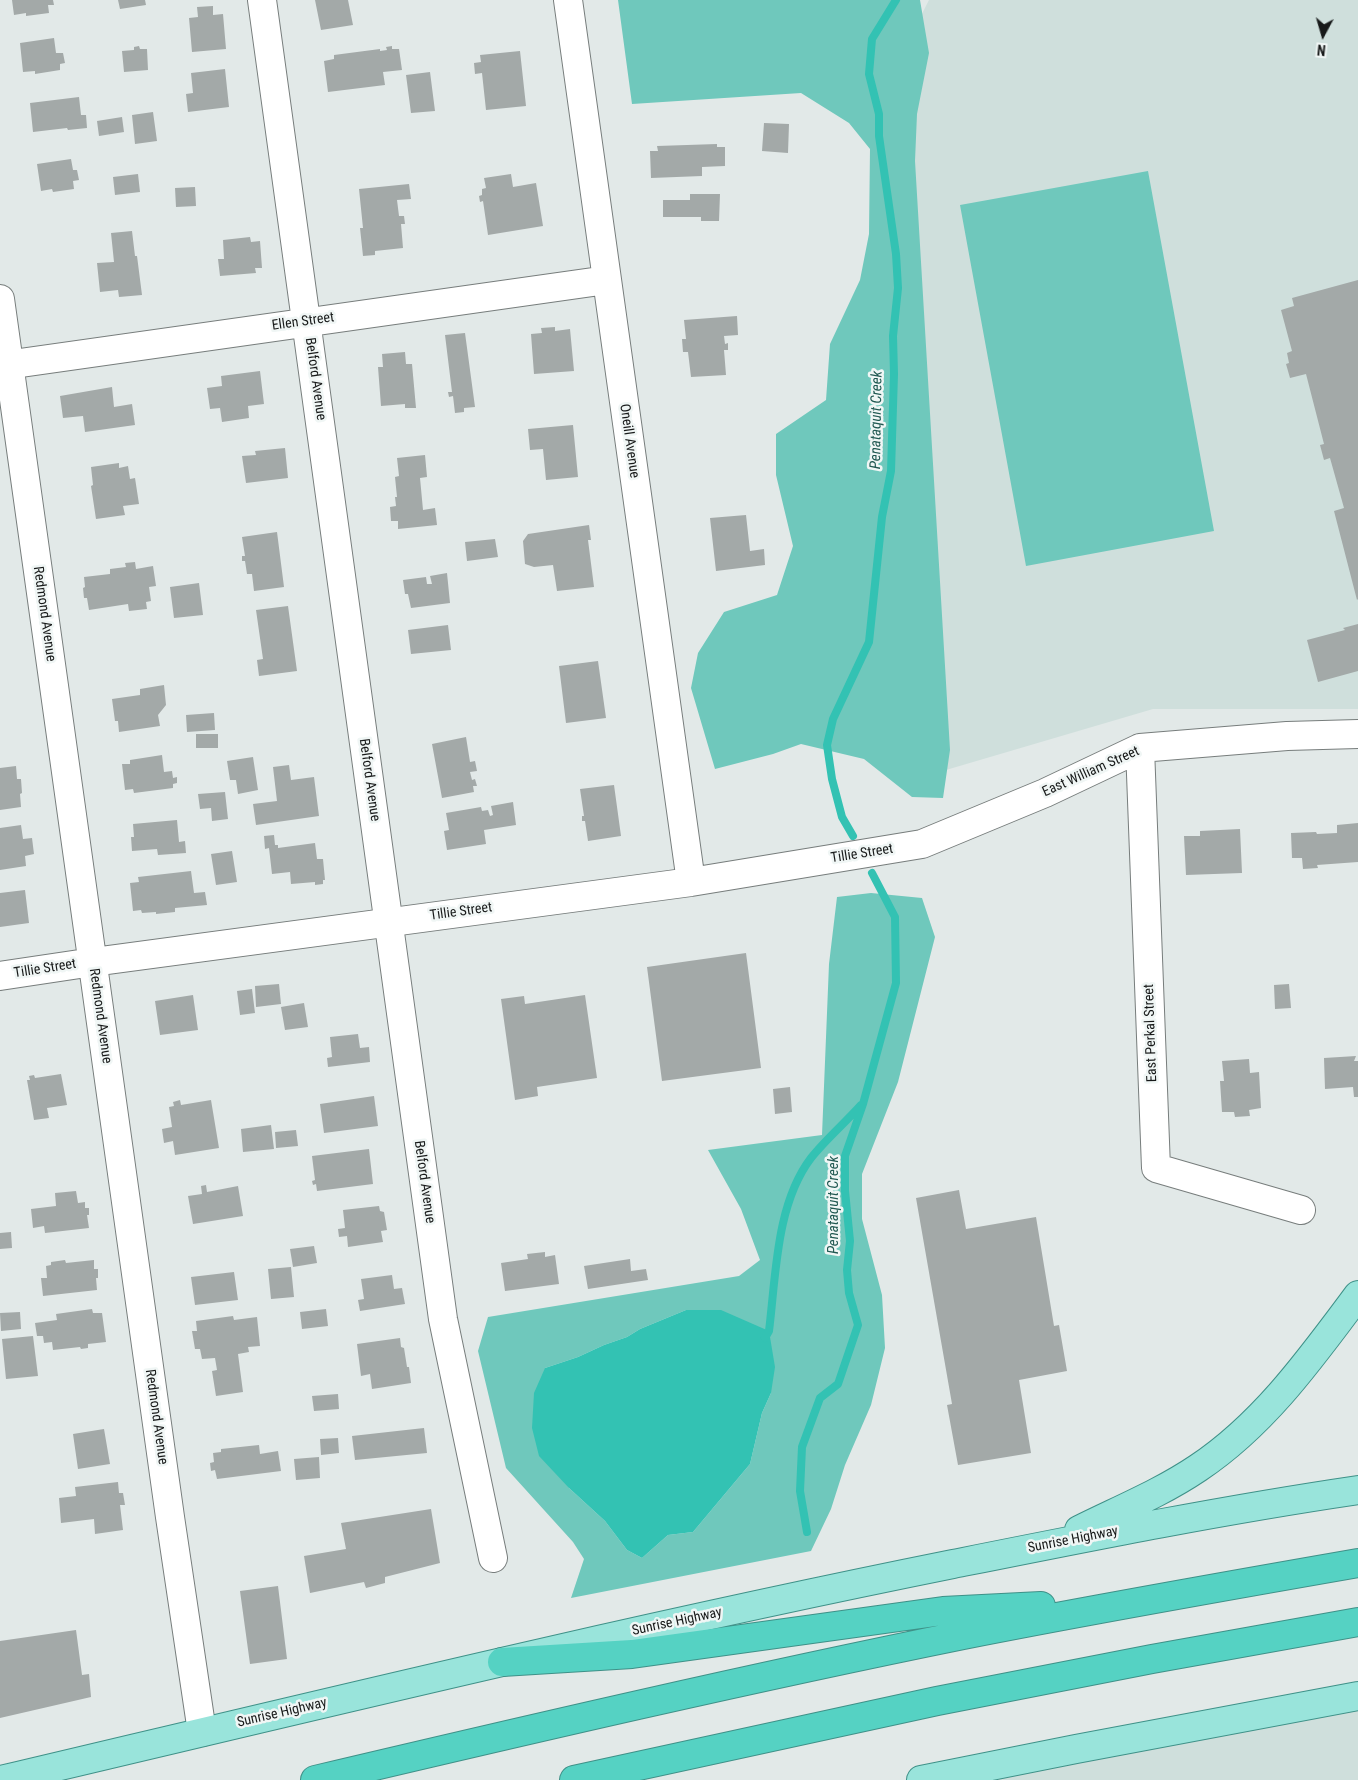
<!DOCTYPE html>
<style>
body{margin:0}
#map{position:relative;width:1358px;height:1780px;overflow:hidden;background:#e2e9e8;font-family:"Roboto Condensed",sans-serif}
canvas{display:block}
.north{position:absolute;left:1298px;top:10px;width:50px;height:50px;-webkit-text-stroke:4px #f0f6f5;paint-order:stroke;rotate:186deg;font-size:14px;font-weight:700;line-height:20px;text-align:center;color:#171919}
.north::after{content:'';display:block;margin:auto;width:18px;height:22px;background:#171919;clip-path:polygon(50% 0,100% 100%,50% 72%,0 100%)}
</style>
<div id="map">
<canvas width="1358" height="1780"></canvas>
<div class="north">N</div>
</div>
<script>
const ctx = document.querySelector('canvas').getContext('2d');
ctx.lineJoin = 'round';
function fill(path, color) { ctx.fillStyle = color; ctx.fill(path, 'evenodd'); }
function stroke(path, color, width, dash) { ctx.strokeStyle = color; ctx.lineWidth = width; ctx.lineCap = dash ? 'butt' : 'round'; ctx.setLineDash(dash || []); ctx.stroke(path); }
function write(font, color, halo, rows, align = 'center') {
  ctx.font = font + ' "Roboto Condensed",sans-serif'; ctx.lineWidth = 5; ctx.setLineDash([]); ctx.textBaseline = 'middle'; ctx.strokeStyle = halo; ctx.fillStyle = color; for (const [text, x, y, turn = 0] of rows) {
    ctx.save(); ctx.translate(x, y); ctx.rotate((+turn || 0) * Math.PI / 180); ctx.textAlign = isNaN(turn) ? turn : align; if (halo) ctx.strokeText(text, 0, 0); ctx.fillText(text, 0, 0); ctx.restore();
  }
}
fill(new Path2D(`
 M 929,0 L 1358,0 L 1358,709 L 1153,709 L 929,775 L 900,57 Z
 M 1358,1696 L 1358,1780 L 921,1780 Z`), '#cfdfdc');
fill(new Path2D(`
 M 618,0 L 920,0 L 929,53 L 917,114 L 915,161 L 950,750 L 943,798 L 912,797 L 864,759 L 801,744 L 773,754 L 715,769 L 691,688 L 698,653 L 724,612 L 777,595 L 793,546 L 776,475 L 776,434 L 826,400 L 830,344 L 860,280 L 869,234 L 870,149 L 849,123 L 801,93 L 632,104 Z
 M 1148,171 L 1214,531 L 1026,566 L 960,205 Z
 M 871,893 L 922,898 L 935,937 L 898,1082 L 862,1174 L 862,1219 L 882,1295 L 885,1348 L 871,1405 L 845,1465 L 831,1509 L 811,1551 L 571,1598 L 584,1559 L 573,1542 L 506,1468 L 478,1351 L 488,1317 L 739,1276 L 760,1260 L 741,1209 L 708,1150 L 822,1135 L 829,964 L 837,897 ZM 686,1310 L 771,1393 L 762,1413 L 750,1464 L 693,1532 L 668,1535 L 642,1558 L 627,1550 L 605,1521 L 569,1488 L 545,1368 L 578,1357 L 604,1345 L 627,1337 L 640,1329 Z`), '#6fc8bc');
fill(new Path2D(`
 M 686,1310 L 721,1310 L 769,1331 L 775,1367 L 771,1393 L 762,1413 L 750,1464 L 693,1532 L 668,1535 L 642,1558 L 627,1550 L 605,1521 L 569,1488 L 539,1456 L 532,1428 L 534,1393 L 545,1368 L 578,1357 L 604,1345 L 627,1337 L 640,1329 Z`), '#33c2b3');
stroke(new Path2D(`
 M 853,836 L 842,817 L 832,779 L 827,745 L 833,719 L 869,642 L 882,517 L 891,471 L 894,374 L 893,336 L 898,288 L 896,254 L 879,136 L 879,114 L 869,74 L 872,39 L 896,0
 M 765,1338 L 769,1331 C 776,1275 776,1204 811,1158 C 826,1139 845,1123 861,1105
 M 807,1532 L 800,1491 L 802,1447 L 820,1398 L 838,1384 L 858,1325 L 849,1293 L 847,1270 L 850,1241 L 845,1191 L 845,1156 L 863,1104 L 896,983 L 895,917 L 872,873`), '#33c2b3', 8);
fill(new Path2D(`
 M 12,0 L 53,0 L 54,5 L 48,5 L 49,13 L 26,16 L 26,13 L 14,15 Z
 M 118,0 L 145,0 L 146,5 L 120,9 Z
 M 315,0 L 348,0 L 353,25 L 321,30 Z
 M 213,6 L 213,15 L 223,14 L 226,49 L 192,52 L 189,18 L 198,17 L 197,7 Z
 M 54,38 L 56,53 L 63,53 L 65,63 L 60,64 L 60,70 L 35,74 L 35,71 L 23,72 L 20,43 Z
 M 139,46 L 140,49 L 147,49 L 148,70 L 124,72 L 122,51 L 134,50 L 134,47 Z
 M 392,46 L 392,49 L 399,49 L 402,70 L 383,72 L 385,85 L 328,92 L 324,61 L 334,59 L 334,55 L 380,49 L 380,51 L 387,50 L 386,47 Z
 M 520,51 L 526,106 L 486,110 L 482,73 L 475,74 L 474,63 L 481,62 L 480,55 Z
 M 225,69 L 229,107 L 188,112 L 186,94 L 193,93 L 191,73 Z
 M 430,72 L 435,111 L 411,113 L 406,75 Z
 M 79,97 L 81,115 L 86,115 L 87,128 L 68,130 L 67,128 L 33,132 L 30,103 Z
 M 153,112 L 157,141 L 135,144 L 132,115 Z
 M 122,117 L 124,132 L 99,136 L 97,121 Z
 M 764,123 L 789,124 L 788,153 L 762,151 Z
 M 717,144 L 717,147 L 725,147 L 725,166 L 702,167 L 702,176 L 651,178 L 650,151 L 658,151 L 657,146 Z
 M 71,159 L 73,170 L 77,170 L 79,180 L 73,181 L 74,189 L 53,192 L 52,189 L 41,191 L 37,164 Z
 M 138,174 L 140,192 L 115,195 L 113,177 Z
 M 511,174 L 513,187 L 536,183 L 543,226 L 488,235 L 483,201 L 480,202 L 479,196 L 482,195 L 482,189 L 486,188 L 484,178 Z
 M 409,184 L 411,199 L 397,200 L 399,216 L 404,216 L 405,224 L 401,224 L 403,248 L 375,251 L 375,255 L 363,256 L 360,228 L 363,228 L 359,189 Z
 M 195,187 L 196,206 L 176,207 L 175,188 Z
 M 690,194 L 720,194 L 719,221 L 701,221 L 701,217 L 663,217 L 663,200 L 690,200 Z
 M 132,231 L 135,256 L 137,256 L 142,295 L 119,297 L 118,290 L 100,292 L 97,263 L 114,262 L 111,233 Z
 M 250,237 L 251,242 L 260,241 L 262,268 L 255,268 L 256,273 L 220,276 L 218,259 L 224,259 L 223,240 Z
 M 1358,280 L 1358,599 L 1357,600 L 1334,511 L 1344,508 L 1330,458 L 1324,460 L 1320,445 L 1324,444 L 1306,374 L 1290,378 L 1286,364 L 1289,363 L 1287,353 L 1292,351 L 1281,310 L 1294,306 L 1292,298 Z
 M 737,316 L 738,335 L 724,336 L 725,344 L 728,343 L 728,350 L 724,350 L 726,375 L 691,377 L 688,352 L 683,352 L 682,339 L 686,339 L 684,320 Z
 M 555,327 L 555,331 L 570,329 L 574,371 L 534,374 L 531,334 L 542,333 L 541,328 Z
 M 465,333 L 475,407 L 464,408 L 464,412 L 455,413 L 453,396 L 449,397 L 448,392 L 452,392 L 445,335 Z
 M 405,352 L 406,364 L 412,364 L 416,408 L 405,408 L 405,404 L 381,406 L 378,367 L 383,367 L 382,354 Z
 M 260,371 L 264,404 L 248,406 L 249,418 L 222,422 L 220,408 L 210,409 L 207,388 L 222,386 L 221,376 Z
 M 112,387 L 114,407 L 132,404 L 135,425 L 85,432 L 83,416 L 63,418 L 60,396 Z
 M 573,425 L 578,477 L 546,480 L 543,449 L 530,450 L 528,429 Z
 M 285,448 L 288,478 L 246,483 L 242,456 L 256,455 L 255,451 Z
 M 425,455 L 427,477 L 420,478 L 423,510 L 435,508 L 437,525 L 398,529 L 398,521 L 391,521 L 390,507 L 396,506 L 395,497 L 397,497 L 395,477 L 399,476 L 397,458 Z
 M 119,463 L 119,468 L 128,466 L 130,479 L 135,478 L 139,504 L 123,506 L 125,515 L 96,519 L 91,486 L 93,485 L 91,467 Z
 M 746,515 L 750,551 L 764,549 L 765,565 L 716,571 L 710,518 Z
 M 589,525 L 591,540 L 588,540 L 594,587 L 557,591 L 553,565 L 534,567 L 525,564 L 523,541 L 528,534 Z
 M 277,532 L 284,587 L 254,591 L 252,574 L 247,574 L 245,561 L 242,561 L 242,556 L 245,556 L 242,537 Z
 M 495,539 L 498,557 L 467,561 L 465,542 Z
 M 135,562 L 136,569 L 153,566 L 156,586 L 149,587 L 151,601 L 146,602 L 147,609 L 129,611 L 128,604 L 89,610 L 87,598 L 84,598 L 83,588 L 85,587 L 84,577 L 110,574 L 110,569 L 126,567 L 125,563 Z
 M 447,573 L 450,603 L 411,608 L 408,594 L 405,594 L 403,580 L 426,577 L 427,584 L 432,584 L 430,576 Z
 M 199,583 L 203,615 L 174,618 L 170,587 Z
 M 288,606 L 297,671 L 259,676 L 257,660 L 263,659 L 256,610 Z
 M 1358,624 L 1358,671 L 1318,682 L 1307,640 L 1345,630 L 1343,628 Z
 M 448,625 L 451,650 L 411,654 L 408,630 Z
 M 598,661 L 606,718 L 566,723 L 559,666 Z
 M 164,685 L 166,705 L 158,715 L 160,726 L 119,732 L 118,721 L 115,721 L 112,699 L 140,695 L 140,689 Z
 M 214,713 L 215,730 L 187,732 L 186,715 Z
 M 196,734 L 218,734 L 218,748 L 196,748 Z
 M 466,737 L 470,762 L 475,761 L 477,771 L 470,772 L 472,780 L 475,779 L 477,786 L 473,786 L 474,792 L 442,798 L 432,744 Z
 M 162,755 L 164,772 L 172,771 L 173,778 L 177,777 L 177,783 L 173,784 L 173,788 L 134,793 L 133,789 L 125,790 L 122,764 L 130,764 L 130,760 Z
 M 253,757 L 258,790 L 238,794 L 236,780 L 230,780 L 227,761 Z
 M 289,765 L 291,780 L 314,777 L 319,816 L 256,825 L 253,804 L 277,801 L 273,767 Z
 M 16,766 L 17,779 L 21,779 L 22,793 L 20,794 L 21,807 L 0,810 L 0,768 Z
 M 614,785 L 621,836 L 588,841 L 585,821 L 582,821 L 582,816 L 584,816 L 580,789 Z
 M 225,792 L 228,819 L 212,821 L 211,808 L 200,809 L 198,794 Z
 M 513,802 L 516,825 L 484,830 L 486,844 L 447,850 L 444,831 L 449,830 L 446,813 L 481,807 L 482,811 L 488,810 L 490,816 L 493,815 L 491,806 Z
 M 177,820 L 179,842 L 185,841 L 186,853 L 158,855 L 157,849 L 132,851 L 131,837 L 134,837 L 133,824 Z
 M 1358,823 L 1358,862 L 1317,865 L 1318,868 L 1303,869 L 1302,858 L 1292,858 L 1291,833 L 1316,832 L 1317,834 L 1337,833 L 1337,825 Z
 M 21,825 L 23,839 L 32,838 L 34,854 L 25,856 L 26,866 L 0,870 L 0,828 Z
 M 1240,829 L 1242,873 L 1186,875 L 1184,836 L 1200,836 L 1200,831 Z
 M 274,835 L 275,845 L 278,845 L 278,848 L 315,843 L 317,859 L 323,859 L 325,880 L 323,880 L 323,884 L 315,885 L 315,882 L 291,884 L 290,872 L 272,874 L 269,848 L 265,849 L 264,836 Z
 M 232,851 L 237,882 L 216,885 L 211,854 Z
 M 191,871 L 194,893 L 205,892 L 207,905 L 175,908 L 175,912 L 156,914 L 156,912 L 142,913 L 141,910 L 133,911 L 130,883 L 139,882 L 138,877 Z
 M 25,890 L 29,923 L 0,927 L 0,893 Z
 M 746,953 L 761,1068 L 662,1081 L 647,967 Z
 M 279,984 L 281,1004 L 256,1007 L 255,986 Z
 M 1289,984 L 1291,1008 L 1275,1009 L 1274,985 Z
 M 252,989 L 255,1013 L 240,1015 L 237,991 Z
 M 193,995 L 198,1030 L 160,1035 L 155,1001 Z
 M 585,995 L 597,1078 L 537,1087 L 538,1096 L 515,1100 L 501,999 L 524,996 L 525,1004 Z
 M 304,1003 L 308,1027 L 285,1030 L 281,1007 Z
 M 358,1034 L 360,1048 L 369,1047 L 370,1062 L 328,1067 L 327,1058 L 332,1057 L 330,1037 Z
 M 1356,1056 L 1354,1061 L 1358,1061 L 1358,1097 L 1354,1097 L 1353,1087 L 1325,1089 L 1324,1058 Z
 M 1249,1059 L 1250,1073 L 1259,1072 L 1261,1108 L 1249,1110 L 1250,1116 L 1235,1117 L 1234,1112 L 1222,1112 L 1220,1081 L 1224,1081 L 1222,1061 Z
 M 61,1074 L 67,1105 L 47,1108 L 49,1118 L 34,1120 L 27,1080 L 30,1080 L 29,1076 L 34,1075 L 35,1078 Z
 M 790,1087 L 792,1112 L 775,1114 L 773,1089 Z
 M 374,1096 L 378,1126 L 324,1133 L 320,1104 Z
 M 180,1100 L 181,1105 L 211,1100 L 219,1148 L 175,1155 L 173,1141 L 164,1143 L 162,1129 L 172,1127 L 169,1107 L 174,1106 L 173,1102 Z
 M 271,1125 L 274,1149 L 243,1152 L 241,1129 Z
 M 296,1130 L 298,1146 L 276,1148 L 275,1132 Z
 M 369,1149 L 373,1184 L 317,1191 L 316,1184 L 313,1185 L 312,1181 L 315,1180 L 312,1156 Z
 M 206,1185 L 207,1192 L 238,1186 L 243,1216 L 193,1224 L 188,1196 L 202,1194 L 201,1186 Z
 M 959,1190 L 966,1229 L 1036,1217 L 1054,1326 L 1059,1325 L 1067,1371 L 1019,1380 L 1031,1453 L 958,1465 L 947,1405 L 952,1404 L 916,1198 Z
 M 76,1191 L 78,1203 L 85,1202 L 85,1208 L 89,1208 L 89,1215 L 87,1215 L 89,1228 L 45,1233 L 44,1226 L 33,1228 L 31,1209 L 56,1206 L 55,1193 Z
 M 379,1206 L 380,1211 L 384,1212 L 387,1230 L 381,1231 L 383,1242 L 348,1247 L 347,1236 L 339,1237 L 338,1229 L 345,1228 L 343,1210 Z
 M 11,1232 L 12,1248 L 0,1249 L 0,1233 Z
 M 314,1246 L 317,1263 L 293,1267 L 290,1249 Z
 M 545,1252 L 545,1257 L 555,1255 L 559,1284 L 505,1291 L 501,1263 L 528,1259 L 527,1254 Z
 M 630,1259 L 631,1271 L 646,1269 L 648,1280 L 588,1289 L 584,1266 Z
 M 65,1260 L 66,1263 L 94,1260 L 94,1269 L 98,1269 L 98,1278 L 96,1278 L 97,1290 L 43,1296 L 41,1278 L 47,1278 L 46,1266 L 51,1265 L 51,1262 Z
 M 291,1267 L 294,1297 L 271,1299 L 268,1269 Z
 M 234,1272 L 238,1300 L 195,1305 L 191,1277 Z
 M 392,1275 L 394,1289 L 402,1288 L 405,1304 L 360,1311 L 358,1300 L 364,1299 L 361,1279 Z
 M 92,1309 L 93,1313 L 102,1313 L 106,1342 L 88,1344 L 88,1348 L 81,1349 L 80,1347 L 53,1350 L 52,1342 L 44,1343 L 43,1336 L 37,1336 L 35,1323 L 57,1320 L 56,1314 Z
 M 326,1309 L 328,1326 L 302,1329 L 300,1312 Z
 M 20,1312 L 21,1329 L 1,1331 L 0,1313 Z
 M 233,1316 L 234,1320 L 257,1317 L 260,1346 L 248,1347 L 249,1352 L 238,1354 L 243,1392 L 216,1396 L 212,1371 L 217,1370 L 215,1358 L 202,1359 L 200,1349 L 195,1349 L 192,1331 L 197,1331 L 196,1321 Z
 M 33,1336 L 38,1376 L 6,1379 L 2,1339 Z
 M 400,1338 L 401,1347 L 404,1348 L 407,1367 L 409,1367 L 411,1383 L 372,1389 L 370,1374 L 361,1376 L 357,1344 Z
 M 338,1394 L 339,1409 L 314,1411 L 312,1396 Z
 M 424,1428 L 427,1453 L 355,1460 L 352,1436 Z
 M 104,1429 L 110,1464 L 78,1469 L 73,1434 Z
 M 338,1438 L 339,1453 L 321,1455 L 320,1439 Z
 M 259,1445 L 260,1454 L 278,1451 L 281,1471 L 217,1479 L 215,1470 L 211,1471 L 210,1463 L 214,1462 L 213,1453 L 221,1452 L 221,1449 Z
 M 319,1457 L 320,1478 L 296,1480 L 294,1459 Z
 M 118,1482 L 119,1493 L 123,1493 L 125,1505 L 120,1505 L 123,1530 L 95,1534 L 94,1519 L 61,1523 L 59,1498 L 76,1496 L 75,1487 Z
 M 431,1509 L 440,1563 L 385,1577 L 385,1583 L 366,1588 L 364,1582 L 310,1593 L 304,1556 L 346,1549 L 341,1523 Z
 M 278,1586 L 287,1659 L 250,1664 L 240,1591 Z
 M 76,1630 L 82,1675 L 89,1674 L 91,1697 L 0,1718 L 0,1641 Z`), '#a3a9a8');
const minor = new Path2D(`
 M 262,0 L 443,1319 L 493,1558
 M 568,0 L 691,882
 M 0,299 L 170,1517 L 202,1732
 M 0,366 L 607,280
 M 1140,748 L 1156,1168 L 1301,1210
 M 0,976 L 93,962 L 691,882 L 922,844 L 1045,793 L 1140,748 L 1287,736 L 1358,734`);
const major = new Path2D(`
 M 1079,1530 C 1119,1510 1161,1493 1198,1468 C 1264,1424 1311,1358 1358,1295
 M 1,1780 C 318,1705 634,1628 953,1564 C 1088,1537 1222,1510 1358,1490
 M 921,1780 L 1076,1749 L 1358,1696`);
const highway = new Path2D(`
 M 502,1662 L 632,1654 L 943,1611 L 1041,1606
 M 315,1780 C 531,1729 746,1679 963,1635 C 1094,1609 1226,1586 1358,1563
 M 574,1780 L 937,1701 L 1152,1659 L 1358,1622`);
stroke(minor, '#777d7c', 30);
stroke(major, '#3f9188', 30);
stroke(highway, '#3f9188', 30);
stroke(minor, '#fff', 28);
stroke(major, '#99e4db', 28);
stroke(highway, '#55d2c3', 28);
write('14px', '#171919', '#f0f6f5', [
 ["Ellen Street",303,322,-8],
 ["Belford Avenue",315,379,82],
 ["Oneill Avenue",629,441,82],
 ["Redmond Avenue",44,614,82],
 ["East William Street",1091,772,-24],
 ["Belford Avenue",369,780,82],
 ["Tillie Street",862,854,-9],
 ["Tillie Street",461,912,-8],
 ["Tillie Street",45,969,-9],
 ["Redmond Avenue",100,1016,82],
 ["East Perkal Street",1151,1033,-92],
 ["Belford Avenue",424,1182,82],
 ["Redmond Avenue",156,1417,82],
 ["Sunrise Highway",1073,1540,-11],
 ["Sunrise Highway",677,1622,-12],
 ["Sunrise Highway",282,1713,-13]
]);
write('italic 15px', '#215952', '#f0f6f5', [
 ["Penataquit Creek",877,420,-89],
 ["Penataquit Creek",834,1205,-90]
]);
</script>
